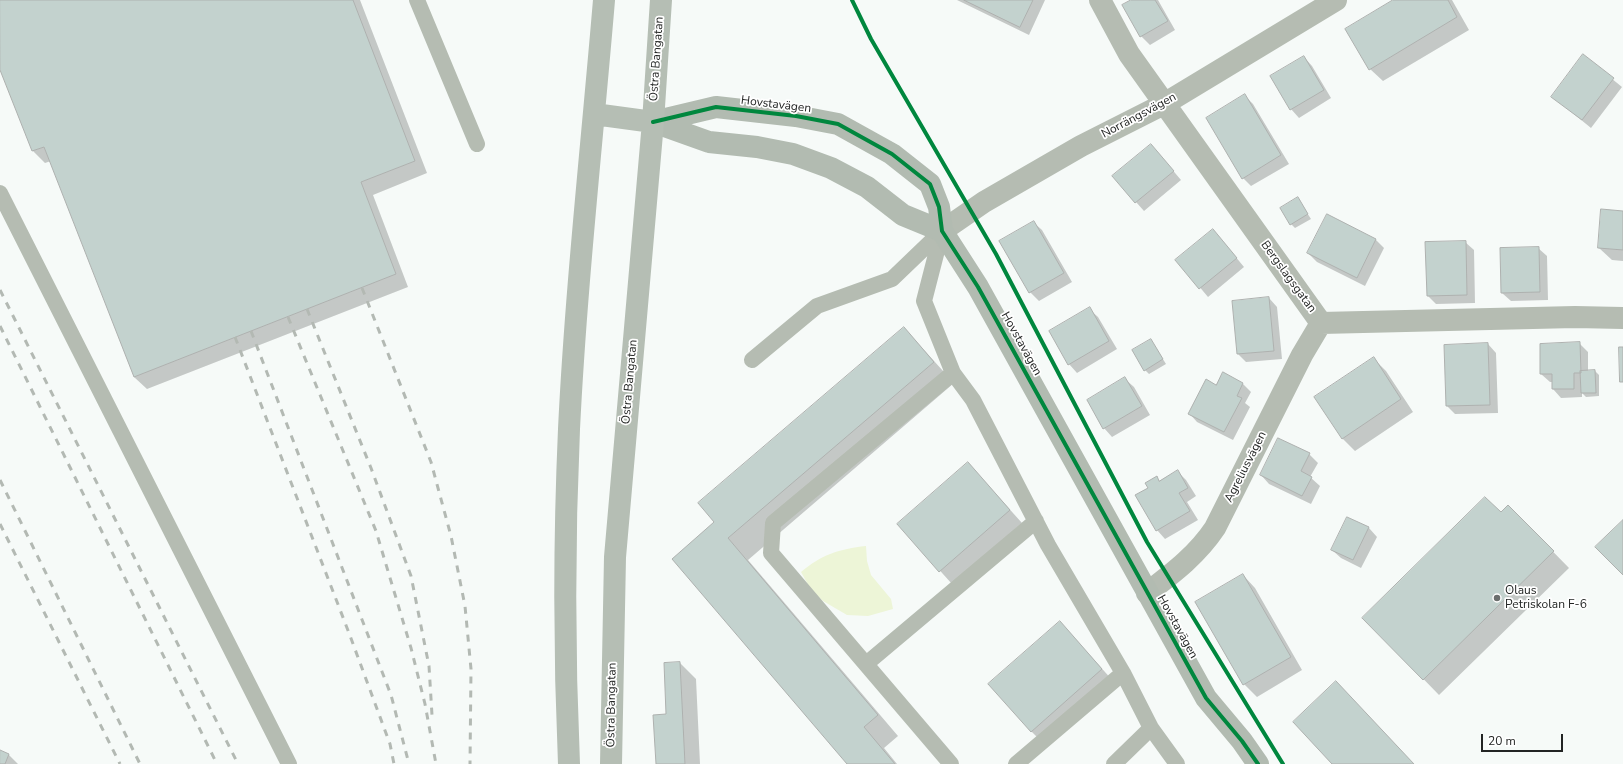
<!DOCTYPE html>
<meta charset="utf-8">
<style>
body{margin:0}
#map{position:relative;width:1623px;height:764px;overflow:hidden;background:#f6faf8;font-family:"Nunito Sans",sans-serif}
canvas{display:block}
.scale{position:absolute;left:1481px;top:734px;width:82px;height:18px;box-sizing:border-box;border:2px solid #222423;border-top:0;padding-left:5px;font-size:12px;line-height:14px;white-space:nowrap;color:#222423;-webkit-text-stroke:3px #fff;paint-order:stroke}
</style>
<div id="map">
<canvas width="1623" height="764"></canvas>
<div class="scale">20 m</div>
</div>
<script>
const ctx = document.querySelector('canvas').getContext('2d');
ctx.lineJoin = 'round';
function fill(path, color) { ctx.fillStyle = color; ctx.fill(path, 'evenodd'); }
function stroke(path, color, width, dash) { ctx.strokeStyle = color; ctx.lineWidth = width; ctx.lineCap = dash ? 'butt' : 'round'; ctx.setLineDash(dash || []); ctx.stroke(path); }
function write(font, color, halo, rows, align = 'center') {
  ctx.font = font + ' "Nunito Sans",sans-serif'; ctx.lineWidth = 3.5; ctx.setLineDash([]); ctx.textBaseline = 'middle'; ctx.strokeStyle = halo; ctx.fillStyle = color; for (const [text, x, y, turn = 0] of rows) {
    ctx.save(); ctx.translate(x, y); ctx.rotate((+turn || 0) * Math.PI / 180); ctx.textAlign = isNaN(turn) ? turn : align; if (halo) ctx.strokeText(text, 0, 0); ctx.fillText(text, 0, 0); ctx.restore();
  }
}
fill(new Path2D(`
 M 866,546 L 867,561 L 871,575 L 891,599 L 893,609 L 868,616 L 847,615 L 823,601 L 811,590 L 801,572 C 821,555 839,549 866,546 Z`), '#edf5d7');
fill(new Path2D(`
 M 0,0 L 360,0 L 427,173 L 373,195 L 408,287 L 147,389 L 134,377 L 51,161 L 45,163 L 33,151 L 0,67 Z
 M 957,0 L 1045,0 L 1029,35 Z
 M 1133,0 L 1158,0 L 1175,30 L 1150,45 L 1141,36 Z
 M 1395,0 L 1452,0 L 1469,30 L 1383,81 L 1370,69 Z
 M 1584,56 L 1622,87 L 1591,128 L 1553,97 Z
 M 1304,57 L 1312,66 L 1331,98 L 1299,118 L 1291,109 Z
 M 1245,96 L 1253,104 L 1289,164 L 1251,186 L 1243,178 Z
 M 1159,154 L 1181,180 L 1144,211 L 1136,202 Z
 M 1298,199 L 1311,219 L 1295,228 L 1291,224 Z
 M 1623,212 L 1623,261 L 1612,260 L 1599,248 Z
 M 1327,215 L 1376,240 L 1384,248 L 1365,286 L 1317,262 L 1308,253 Z
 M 1033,222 L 1042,230 L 1072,282 L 1039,301 L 1030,292 L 1001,241 Z
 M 1221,239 L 1244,267 L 1208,297 L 1177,260 Z
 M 1465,242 L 1474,250 L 1475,303 L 1436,304 L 1428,296 Z
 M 1538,248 L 1547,256 L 1548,300 L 1511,301 L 1502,293 Z
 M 1269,298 L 1277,307 L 1282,359 L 1246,362 L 1238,354 Z
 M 1089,309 L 1098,317 L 1117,349 L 1077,373 L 1069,364 Z
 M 904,328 L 954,383 L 748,560 L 898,736 L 884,748 L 897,764 L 848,764 L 716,522 Z
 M 1151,340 L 1166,364 L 1149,374 L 1145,370 Z
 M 1579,343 L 1588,352 L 1588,371 L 1595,371 L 1599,375 L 1599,396 L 1586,397 L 1582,393 L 1582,397 L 1561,398 L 1553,389 L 1553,382 L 1550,382 L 1541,374 Z
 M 1488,344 L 1496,353 L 1498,413 L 1455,414 L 1447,406 Z
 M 1374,359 L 1386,371 L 1413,412 L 1355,451 L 1342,438 Z
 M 1125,379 L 1134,387 L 1150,415 L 1112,437 L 1104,428 Z
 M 1243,384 L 1251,392 L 1245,403 L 1250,407 L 1233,440 L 1197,422 L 1189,413 L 1217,386 Z
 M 1309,454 L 1318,463 L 1310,477 L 1320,486 L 1311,504 L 1269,484 L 1261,475 Z
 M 968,463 L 1022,523 L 952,584 L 898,524 Z
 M 1178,472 L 1186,480 L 1196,496 L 1187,502 L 1198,520 L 1165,539 L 1157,530 L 1150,488 L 1156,478 L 1161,482 Z
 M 1501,513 L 1524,522 L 1569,568 L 1439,695 L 1364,618 Z
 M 1348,518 L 1369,528 L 1377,537 L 1361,568 L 1341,558 L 1332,550 Z
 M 1243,575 L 1255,588 L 1302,670 L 1257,697 L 1244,684 Z
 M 1060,622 L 1114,682 L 1044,744 L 1031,731 Z
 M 680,663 L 696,679 L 700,764 L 657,764 Z
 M 0,751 L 9,755 L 18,764 L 0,764 Z`), '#0003');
const building = new Path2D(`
 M 0,0 L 353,0 L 415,161 L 361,182 L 396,274 L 134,377 L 44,147 L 32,151 L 0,70 Z
 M 964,0 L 1033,0 L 1020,27 Z
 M 1131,0 L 1155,0 L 1168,21 L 1140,37 L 1122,5 Z
 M 1393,0 L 1448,0 L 1457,17 L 1369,70 L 1345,29 Z
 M 1583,54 L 1614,78 L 1582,120 L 1551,97 Z
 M 1304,56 L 1324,90 L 1290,110 L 1270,76 Z
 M 1245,94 L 1281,155 L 1242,179 L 1206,118 Z
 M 1151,144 L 1174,171 L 1135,203 L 1112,176 Z
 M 1298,197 L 1308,214 L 1290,225 L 1280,208 Z
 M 1601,209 L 1623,211 L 1623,250 L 1598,248 Z
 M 1327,214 L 1376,239 L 1357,278 L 1307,253 Z
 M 1034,221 L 1064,273 L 1029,293 L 999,241 Z
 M 1213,229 L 1237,258 L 1199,289 L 1175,260 Z
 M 1466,241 L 1467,295 L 1427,296 L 1425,242 Z
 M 1539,247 L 1540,292 L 1501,293 L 1500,248 Z
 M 1269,297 L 1274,351 L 1237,354 L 1232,301 Z
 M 1090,307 L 1109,341 L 1068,365 L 1049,331 Z
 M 904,327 L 934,362 L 728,538 L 878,715 L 864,727 L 895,764 L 847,764 L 672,559 L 714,522 L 698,503 Z
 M 1151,339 L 1163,359 L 1144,371 L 1132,350 Z
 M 1580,342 L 1581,373 L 1574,373 L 1574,389 L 1552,389 L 1552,374 L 1540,374 L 1540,344 Z
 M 1488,343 L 1490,405 L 1446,406 L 1444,345 Z
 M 1619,347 L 1623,347 L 1623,382 L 1620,382 Z
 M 1374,357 L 1401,399 L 1342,439 L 1314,397 Z
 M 1595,370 L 1596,393 L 1581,393 L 1580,371 Z
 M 1223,372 L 1243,383 L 1237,396 L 1242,398 L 1224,432 L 1188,414 L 1206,379 L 1216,385 Z
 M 1125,377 L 1142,406 L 1103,429 L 1087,400 Z
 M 1278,438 L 1310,453 L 1301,471 L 1312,477 L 1302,496 L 1260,475 Z
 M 968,462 L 1010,510 L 939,572 L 897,524 Z
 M 1178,470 L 1188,488 L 1179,493 L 1190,511 L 1156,531 L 1135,495 L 1148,488 L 1145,483 L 1157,476 L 1159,481 Z
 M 1485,497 L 1501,512 L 1508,505 L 1554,551 L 1423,680 L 1362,618 Z
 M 1347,517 L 1369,527 L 1353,560 L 1331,550 Z
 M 1623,520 L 1623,575 L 1595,547 Z
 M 1243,574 L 1291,657 L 1243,685 L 1195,602 Z
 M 1060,621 L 1102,669 L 1031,732 L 988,684 Z
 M 680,662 L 685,764 L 656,764 L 653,715 L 666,714 L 664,663 Z
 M 1336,681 L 1414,764 L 1332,764 L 1293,722 Z
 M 0,750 L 9,754 L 5,764 L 0,764 Z`);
fill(building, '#c3d2ce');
stroke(building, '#aeb1af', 1);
stroke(new Path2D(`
 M 417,0 L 477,144
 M 0,193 L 289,764
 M 942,231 L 924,301 L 953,373 L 973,400 L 1048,545 L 1123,673 L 1151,728 L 1177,764
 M 752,360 L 817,306 L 892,279 L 942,231
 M 866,664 L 1036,521
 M 951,764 L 771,553 L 773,523 L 953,373
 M 1016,764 L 1123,673
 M 1114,764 L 1151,728`), '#b5bcb2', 16);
stroke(new Path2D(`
 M 1100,0 L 1129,54 L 1321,323 L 1575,317 L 1623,318
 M 942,231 L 984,202 L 1081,146 L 1164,104 L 1336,0
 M 1147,593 C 1173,573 1197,555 1215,528 L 1302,355 L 1321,323`), '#b5bcb2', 22);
stroke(new Path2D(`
 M 653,122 L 716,107 L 796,116 L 838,124 L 892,154 L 930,184 L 939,207 L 942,231 L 978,287 L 1206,698 L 1242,741 L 1258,764
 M 653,122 L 709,142 L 757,147 L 793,154 L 831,168 L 867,187 L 903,215 L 942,231`), '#b2bbb1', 22);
stroke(new Path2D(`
 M 594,114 L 653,122
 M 569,764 C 564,652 564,541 569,429 C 576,286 592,143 604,0
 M 611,764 L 615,557 L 653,122 L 661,0`), '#b5beb4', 22);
stroke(new Path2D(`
 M 362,288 L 431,462 L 451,536 L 465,606 L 471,669 L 470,764
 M 0,290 L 238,764
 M 307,309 L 371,468 L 411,576 L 429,666 L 432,715
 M 288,317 L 376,531 L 411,648 L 425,704 L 436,764
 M 0,326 L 217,764
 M 251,331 L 391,695 L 409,764
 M 235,337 L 349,633 L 390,744 L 394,764
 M 0,480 L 140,764
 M 0,524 L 120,764`), '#b3b9b3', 3, [7, 7]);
stroke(new Path2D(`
 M 852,0 L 871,39 L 996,254 L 1147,542 L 1283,764
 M 653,122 L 716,107 L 796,116 L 838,124 L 892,154 L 930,184 L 939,207 L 942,231 L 978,287 L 1206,698 L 1242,741 L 1258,764`), '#00873e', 4);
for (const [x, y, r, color] of [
 [1497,598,4,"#6c6f6e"]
]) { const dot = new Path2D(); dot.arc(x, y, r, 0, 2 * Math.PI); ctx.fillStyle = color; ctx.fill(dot); stroke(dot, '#fff', 1.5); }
write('12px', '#222423', '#fff', [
 ["Östra Bangatan",657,59,-86],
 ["Hovstavägen",776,105,7],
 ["Norrängsvägen",1139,116,-28],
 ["Bergslagsgatan",1288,277,54],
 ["Hovstavägen",1021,344,61],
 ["Östra Bangatan",630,382,-85],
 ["Agreliusvägen",1246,467,-63],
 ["Hovstavägen",1177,627,61],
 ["Östra Bangatan",612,705,-89]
]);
write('12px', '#222423', '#fff', [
 ["Olaus",1505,591],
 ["Petriskolan F-6",1505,605]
], 'left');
</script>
